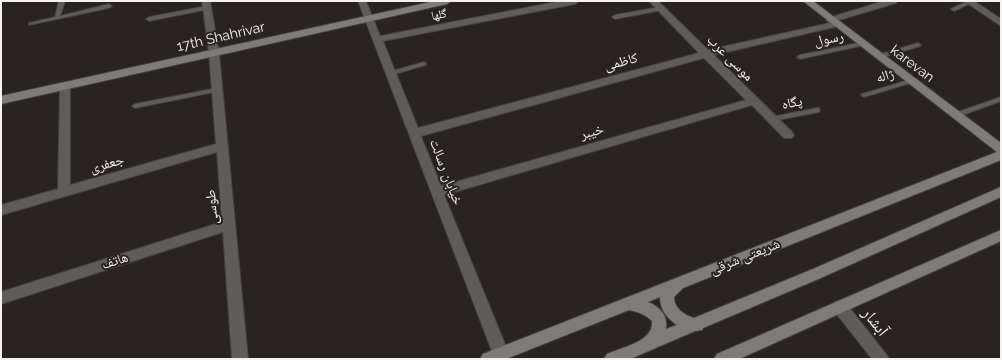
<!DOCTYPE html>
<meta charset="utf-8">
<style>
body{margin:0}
#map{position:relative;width:1002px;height:360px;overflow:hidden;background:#2a241e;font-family:Raleway,sans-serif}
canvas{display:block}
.frame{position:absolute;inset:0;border:2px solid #f6f2ee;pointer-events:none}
</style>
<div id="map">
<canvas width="1002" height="360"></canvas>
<div class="frame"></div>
</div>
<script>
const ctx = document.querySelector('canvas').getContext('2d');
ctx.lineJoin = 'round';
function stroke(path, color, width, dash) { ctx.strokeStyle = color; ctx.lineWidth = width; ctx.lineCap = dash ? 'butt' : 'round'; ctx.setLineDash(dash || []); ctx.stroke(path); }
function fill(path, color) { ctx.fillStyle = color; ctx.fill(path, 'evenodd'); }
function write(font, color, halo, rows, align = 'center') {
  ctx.font = font + ' Raleway,"Noto Naskh Arabic",sans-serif'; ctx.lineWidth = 4; ctx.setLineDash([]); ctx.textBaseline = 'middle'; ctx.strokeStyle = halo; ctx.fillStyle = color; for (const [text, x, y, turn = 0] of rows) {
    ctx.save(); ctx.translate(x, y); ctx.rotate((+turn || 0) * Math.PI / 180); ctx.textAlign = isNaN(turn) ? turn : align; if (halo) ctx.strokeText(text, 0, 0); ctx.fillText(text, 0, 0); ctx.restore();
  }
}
const lane = new Path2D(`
 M 59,1 L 65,1 L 60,16 L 109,4 L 112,6 L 109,8 L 29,25 L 29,23 L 55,17 Z
 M 968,1 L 973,2 L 956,10 L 954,11 L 951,9 Z
 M 207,6 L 210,8 L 209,9 L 149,21 L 146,19 L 149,17 Z
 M 660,7 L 663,9 L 662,10 L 615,19 L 612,17 L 615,15 Z
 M 863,42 L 866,44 L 865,45 L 800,59 L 797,57 L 800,55 Z
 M 918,43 L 921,45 L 920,46 L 880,58 L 877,56 L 878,55 Z
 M 424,62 L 426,63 L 426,65 L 391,75 L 388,73 L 389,72 Z
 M 912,79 L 915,81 L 914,82 L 864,97 L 861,95 L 862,94 Z
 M 217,88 L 220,90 L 219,91 L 135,108 L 132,106 L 135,104 Z
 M 1001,97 L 1001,101 L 957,117 L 954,115 L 955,113 Z
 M 817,108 L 819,108 L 820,110 L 819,112 L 772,121 L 769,119 L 772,117 Z`);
const street = new Path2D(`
 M 202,1 L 210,1 L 219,53 L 248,359 L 232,359 L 223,232 L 1,304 L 1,292 L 222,222 L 217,152 L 1,215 L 1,205 L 58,189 L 60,86 L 61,84 L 65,83 L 70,86 L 70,185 L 216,144 L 209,53 Z
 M 358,1 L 366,1 L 380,36 L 561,1 L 579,1 L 575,4 L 383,41 L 418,128 L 699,53 L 649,1 L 658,1 L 708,50 L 830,23 L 826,20 L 828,18 L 884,1 L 897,1 L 896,3 L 836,21 L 841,24 L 839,26 L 714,55 L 792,132 L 794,135 L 792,138 L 784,138 L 752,105 L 444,195 L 509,354 L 506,359 L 496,359 L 493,354 ZM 704,58 L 746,100 L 441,186 L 421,136 Z
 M 964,1 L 974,1 L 1001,19 L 1001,26 Z
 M 840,300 L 845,302 L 886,354 L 889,359 L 872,359 L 835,312 L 833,307 L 835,302 Z`);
const secondary = new Path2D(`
 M 435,1 L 451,1 L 447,4 L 1,104 L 1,96 Z
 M 803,1 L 813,1 L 1001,143 L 1001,160 L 683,288 L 674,297 C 674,308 684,315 694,318 L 813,269 L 1001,187 L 1001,197 L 823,277 L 703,328 L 702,330 L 695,331 L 630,359 L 604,359 L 607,354 C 622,347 654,342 652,321 C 645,314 638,312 629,310 L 506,359 L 480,359 L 483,354 L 488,352 L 997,152 ZM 660,297 C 660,310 667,318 677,325 L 666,329 C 668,316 660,307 648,302 Z
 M 1001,230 L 1001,241 L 739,359 L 714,359 L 717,354 Z`);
stroke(lane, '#47413b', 2);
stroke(street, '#47413b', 2);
stroke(secondary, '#47413b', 2);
fill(lane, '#5e5d59');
fill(street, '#5e5d59');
fill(secondary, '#7e7c76');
write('12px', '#f6f2ee', '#2a241e', [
 ["گلها",439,15,-11]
]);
write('14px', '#f6f2ee', '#2a241e', [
 ["17th Shahrivar",221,37,-13],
 ["رسول",829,39,-11],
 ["موسی عرب",730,58,45],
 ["کاظمی",621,62,-15],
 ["karevan",912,64,37],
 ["ژاله",885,76,-16],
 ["پگاه",792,103,-11],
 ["خیبر",592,132,-16],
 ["جعفری",107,164,-16],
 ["خیابان رسالت",446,172,69],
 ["طوسی",212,207,-95],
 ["شریعتی شرقی",745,257,-22],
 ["هاتف",115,261,-18]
]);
write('17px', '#f6f2ee', '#2a241e', [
 ["آبشار",875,322,52]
]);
</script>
